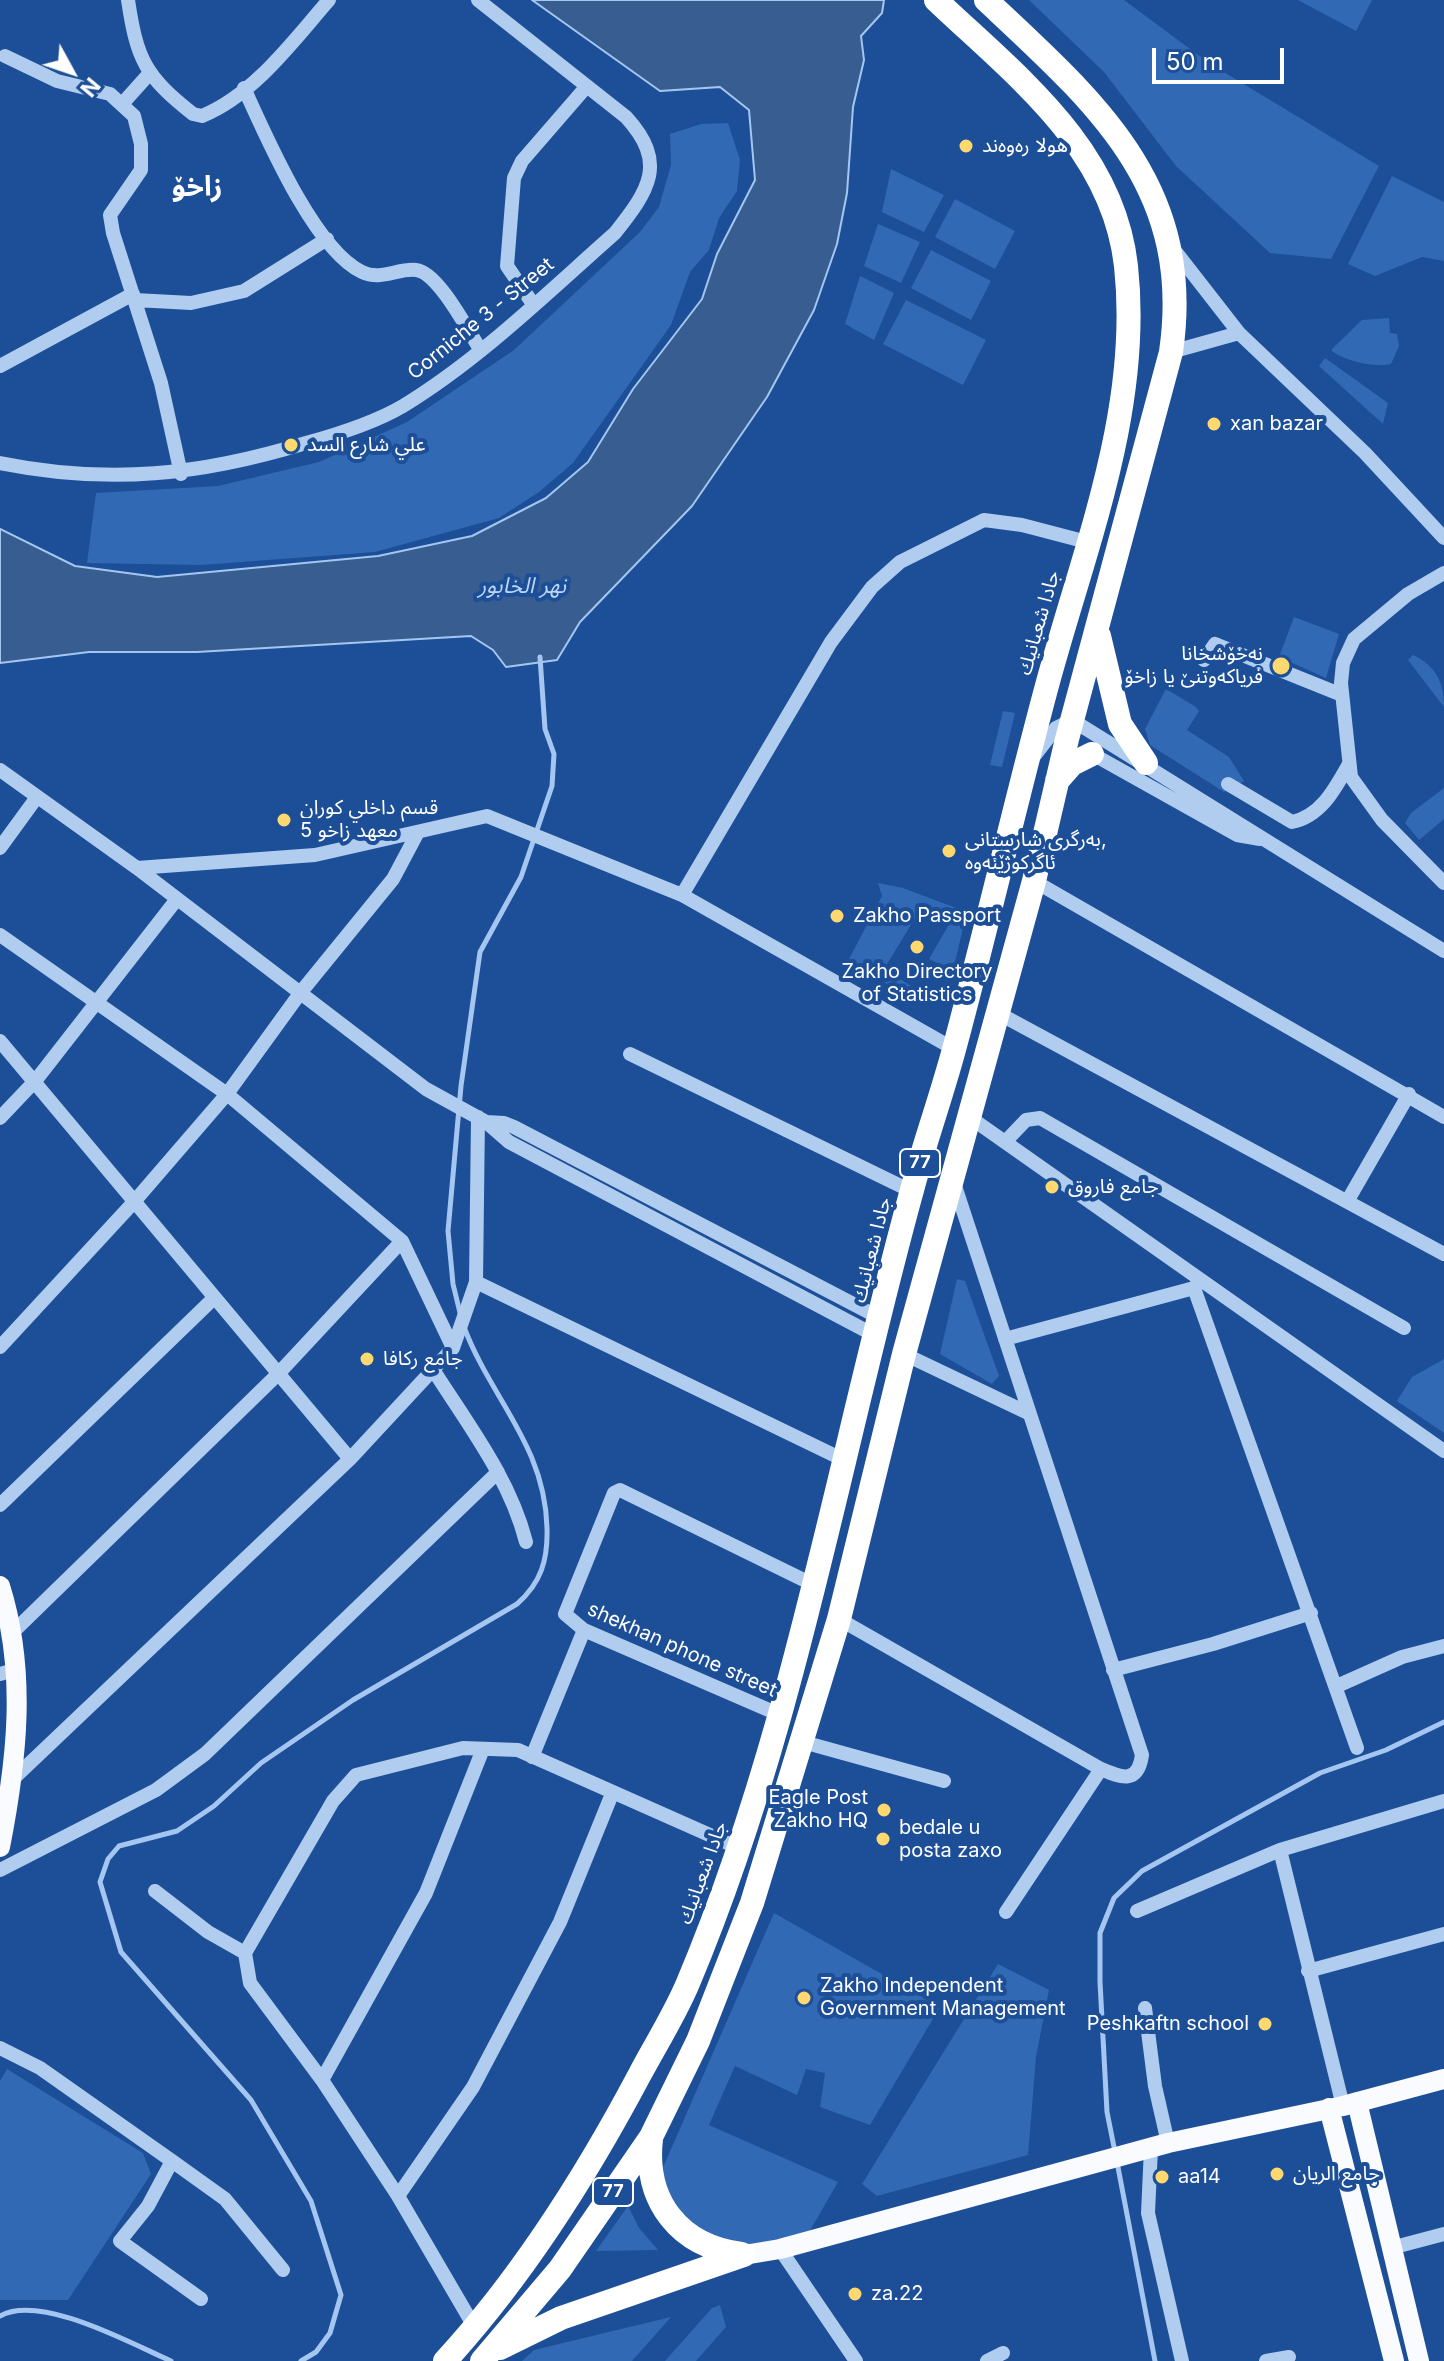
<!DOCTYPE html>
<meta charset="utf-8">
<style>
body{margin:0}
#map{position:relative;width:1444px;height:2361px;overflow:hidden;background:#1c4f97;font-family:Inter,sans-serif}
canvas{display:block}
.north{position:absolute;left:32px;top:32px;width:80px;height:80px;-webkit-text-stroke:6px #1c4f97;paint-order:stroke;rotate:130deg;font-size:22px;font-weight:700;line-height:32px;text-align:center;color:#fff}
.north::after{content:'';display:block;margin:auto;width:28px;height:36px;background:#fff;clip-path:polygon(50% 0,100% 100%,50% 72%,0 100%)}
.scale{position:absolute;left:1152px;top:48px;width:132px;height:36px;box-sizing:border-box;border:4px solid #fff;border-top:0;padding-left:10px;font-size:24px;line-height:28px;white-space:nowrap;color:#fff;-webkit-text-stroke:6px #1c4f97;paint-order:stroke}
</style>
<div id="map">
<canvas width="1444" height="2361"></canvas>
<div class="north">N</div>
<div class="scale">50 m</div>
</div>
<script>
const ctx = document.querySelector('canvas').getContext('2d');
ctx.lineJoin = 'round';
function fill(path, color) { ctx.fillStyle = color; ctx.fill(path, 'evenodd'); }
function stroke(path, color, width, dash) { ctx.strokeStyle = color; ctx.lineWidth = width; ctx.lineCap = dash ? 'butt' : 'round'; ctx.setLineDash(dash || []); ctx.stroke(path); }
function write(font, color, halo, rows, align = 'center') {
  ctx.font = font + ' Inter,"Noto Sans Arabic",sans-serif'; ctx.lineWidth = 8; ctx.setLineDash([]); ctx.textBaseline = 'middle'; ctx.strokeStyle = halo; ctx.fillStyle = color; for (const [text, x, y, turn = 0] of rows) {
    ctx.save(); ctx.translate(x, y); ctx.rotate((+turn || 0) * Math.PI / 180); ctx.textAlign = isNaN(turn) ? turn : align; if (halo) ctx.strokeText(text, 0, 0); ctx.fillText(text, 0, 0); ctx.restore();
  }
}
fill(new Path2D(`
 M 1029,0 L 1124,0 L 1209,63 L 1379,166 L 1331,259 L 1270,253 L 1176,166 L 1104,72 Z
 M 1298,0 L 1372,0 L 1356,31 Z
 M 728,123 L 740,160 L 737,191 L 719,218 L 709,250 L 690,272 L 671,325 L 573,463 L 539,492 L 499,518 L 375,552 L 201,565 L 87,563 L 96,493 L 218,486 L 319,462 L 407,422 L 514,350 L 640,232 L 659,207 L 671,165 L 670,134 L 701,124 Z
 M 891,169 L 944,195 L 924,232 L 882,212 Z
 M 1392,176 L 1444,202 L 1444,261 L 1422,257 L 1375,276 L 1348,264 Z
 M 955,199 L 1015,231 L 995,269 L 935,237 Z
 M 878,224 L 920,242 L 901,283 L 864,266 Z
 M 931,250 L 991,281 L 971,320 L 911,288 Z
 M 860,276 L 894,293 L 874,340 L 845,324 Z
 M 906,300 L 986,340 L 963,385 L 883,344 Z
 M 1389,318 L 1390,333 L 1397,334 L 1399,346 L 1391,364 C 1376,368 1343,361 1331,350 L 1362,320 Z
 M 1325,358 L 1388,403 L 1383,424 L 1319,366 Z
 M 1294,617 L 1339,634 L 1326,678 L 1279,657 Z
 M 1413,655 C 1436,666 1444,682 1444,707 L 1408,660 Z
 M 1166,689 L 1196,707 L 1199,711 L 1187,730 L 1229,757 L 1244,781 L 1224,792 L 1150,745 L 1145,729 Z
 M 1003,711 L 1015,713 L 1002,767 L 990,765 Z
 M 1444,788 L 1444,819 L 1419,840 L 1405,823 L 1411,813 Z
 M 878,883 L 903,888 L 967,912 L 953,970 L 929,959 L 948,926 L 920,910 L 884,969 L 916,989 L 909,997 L 848,961 L 882,896 Z
 M 957,1279 L 965,1281 L 999,1376 L 992,1384 L 940,1354 Z
 M 1444,1359 L 1444,1433 L 1397,1401 L 1412,1377 Z
 M 774,1913 L 940,2007 L 870,2125 L 820,2107 L 825,2073 L 806,2069 L 797,2095 L 735,2066 L 709,2125 L 838,2182 L 808,2234 L 734,2251 L 668,2206 L 661,2172 Z
 M 998,1964 L 1049,1990 L 1036,2057 L 1028,2155 L 877,2196 L 862,2184 Z
 M 7,2069 L 143,2153 L 151,2174 L 68,2300 L 0,2300 L 0,2081 Z
 M 628,2206 L 639,2228 L 658,2250 L 596,2251 Z
 M 720,2305 L 726,2327 L 696,2361 L 665,2361 L 712,2308 Z
 M 671,2317 L 632,2361 L 522,2361 L 534,2350 Z`), '#3169b4');
const water = new Path2D(`
 M 532,0 L 884,0 L 882,13 L 861,36 L 864,60 L 853,107 L 847,193 L 837,244 L 814,310 L 767,397 L 692,506 L 580,622 L 557,660 L 506,667 L 493,650 L 471,636 L 197,652 L 89,652 L 0,663 L 0,529 L 75,566 L 157,577 L 378,556 L 472,536 L 546,498 L 588,462 L 633,389 L 702,299 L 717,254 L 755,180 L 749,110 L 720,87 L 660,91 Z`);
fill(water, '#385d91');
stroke(water, '#a4c6f1', 2);
stroke(new Path2D(`
 M 461,1317 L 453,1284 L 448,1231 L 461,1086 L 480,952 L 521,877 L 552,786 L 554,754 L 545,729 L 540,657
 M 1115,2152 L 1107,2112 L 1100,1982 L 1100,1933 L 1114,1898 L 1142,1871 L 1320,1773 L 1386,1750 L 1444,1722
 M 1117,2162 L 1155,2361
 M 0,2316 C 40,2293 132,2344 171,2361
 M 301,2361 L 316,2352 L 330,2333 L 341,2295 L 311,2201 L 251,2100 L 121,1952 L 100,1882 L 108,1859 L 119,1846 L 177,1831 L 214,1806 L 261,1763 L 353,1700 L 517,1604 C 541,1583 548,1560 547,1528 C 545,1445 491,1399 464,1327`), '#a4c6f1', 5);
stroke(new Path2D(`
 M 128,0 C 137,60 145,76 193,114 L 202,116 C 254,95 293,41 329,0
 M 5,56 L 57,81 L 110,94 L 134,116 L 141,144 L 141,170 L 110,215 L 113,233 L 161,383 L 181,474
 M 244,88 C 266,136 314,249 362,272 C 381,281 398,268 416,270 C 438,272 468,331 480,349
 M 123,103 L 149,74
 M 1172,247 L 1239,333 L 1365,453 L 1444,538
 M 135,300 L 191,303 L 244,291 L 327,239
 M 533,304 L 507,266 L 514,178 L 522,161 L 587,86
 M 1171,352 L 1239,333
 M 0,366 L 133,294
 M 0,463 C 109,485 201,475 306,443 C 339,434 374,423 403,406 C 480,359 547,293 615,233 C 649,190 668,163 626,117 L 478,0
 M 1444,573 L 1408,594 L 1354,639 L 1343,663 L 1341,683 L 1351,777 L 1382,820 L 1444,883
 M 1204,660 L 1215,644 L 1342,695
 M 1087,751 L 1237,835 L 1260,839
 M 1035,755 L 1056,728 L 1072,720 L 1444,951
 M 0,770 L 137,868 L 426,1089 L 486,1122 L 509,1142 L 876,1336
 M 1228,784 L 1292,822 C 1321,816 1335,789 1349,764
 M 0,848 L 37,797
 M 137,868 L 315,855 L 487,816 L 682,895 L 954,1049
 M 1034,881 L 1444,1117
 M 682,895 L 831,642 L 872,587 L 900,562 L 984,520 L 1022,525 L 1087,542
 M 0,935 L 227,1094 L 402,1241 L 453,1348
 M 996,1012 L 1444,1254
 M 0,1041 L 350,1459
 M 630,1054 L 911,1191
 M 968,1116 L 1444,1451
 M 0,1118 L 36,1080 L 177,899
 M 486,1122 L 504,1123 L 514,1127 L 880,1318
 M 1005,1142 L 1026,1120 L 1040,1118 L 1404,1328
 M 1348,1200 L 1409,1094
 M 476,1282 L 846,1461
 M 1194,1288 L 1357,1748
 M 1005,1339 L 1194,1288 L 1199,1282
 M 0,1347 L 133,1203 L 227,1094 L 301,992 L 393,879 L 418,832
 M 904,1354 L 1030,1414
 M 434,1371 C 469,1426 510,1479 526,1542
 M 0,1505 L 213,1299
 M 839,1619 L 1101,1769 C 1122,1778 1138,1784 1142,1755 L 954,1183
 M 12,1633 L 278,1374 L 402,1241
 M 1113,1670 L 1213,1644 L 1311,1613
 M 0,1674 L 17,1669
 M 1337,1686 L 1402,1657 L 1444,1646
 M 778,1714 L 584,1630 L 565,1614 L 614,1493 L 620,1490 L 814,1585
 M 803,1742 L 944,1781
 M 532,1757 L 584,1630
 M 12,1780 L 350,1459 L 453,1348 L 476,1282 L 478,1117
 M 0,1870 L 156,1790 L 205,1754 L 498,1472
 M 155,1891 L 208,1932 L 245,1953
 M 1137,1911 L 1280,1850
 M 1006,1912 L 1101,1769
 M 1308,1971 L 1444,1934
 M 1145,2008 L 1155,2086 L 1168,2143
 M 0,2048 L 40,2068 L 172,2161 L 148,2206 L 120,2241 L 201,2299
 M 322,2080 L 426,1893 L 483,1749
 M 1343,2106 L 1280,1850 L 1444,1801
 M 1151,2148 L 1148,2213 L 1182,2361
 M 172,2161 L 225,2199 L 283,2270
 M 398,2196 L 473,2087 L 560,1922 L 612,1794
 M 1391,2248 L 1444,2234
 M 780,2249 L 856,2361
 M 475,2328 L 398,2196 L 322,2080 L 250,1983 L 245,1953 L 333,1801 L 356,1775 L 463,1748 L 518,1750 L 739,1848
 M 987,2361 L 1003,2353
 M 1266,2361 L 1289,2357`), '#b0ccef', 14);
stroke(new Path2D(`
 M 0,1586 C 27,1672 17,1760 0,1847
 M 1357,2102 L 1419,2361
 M 1329,2108 L 1394,2361
 M 744,2255 L 780,2249 L 1168,2143 L 1343,2106 L 1444,2079`), '#f9fbff', 20);
stroke(new Path2D(`
 M 1099,636 L 1120,724 L 1146,763
 M 1057,781 L 1072,764 L 1092,754
 M 651,2139 C 644,2201 679,2246 741,2254
 M 500,2348 L 561,2318 L 744,2255
 M 445,2361 C 523,2276 586,2176 640,2074 C 656,2044 675,2014 688,1983 C 795,1729 839,1454 912,1190 C 925,1141 943,1092 956,1042 C 987,926 1014,809 1045,693 C 1082,553 1142,413 1126,266 C 1113,148 1016,76 936,0
 M 482,2361 L 560,2269 L 651,2137 L 698,2041 L 752,1903 L 839,1619 L 904,1354 L 1034,881 L 1067,739 L 1171,352 C 1195,187 1096,103 986,0`), '#fff', 24);
for (const [x, y, r, color] of [
 [966,146,8,"#ffd86f"],
 [1214,424,8,"#ffd86f"],
 [291,445,8,"#ffd86f"],
 [1281,666,10,"#ffd86f"],
 [284,820,8,"#ffd86f"],
 [949,851,8,"#ffd86f"],
 [837,916,8,"#ffd86f"],
 [917,947,8,"#ffd86f"],
 [1052,1187,8,"#ffd86f"],
 [367,1359,8,"#ffd86f"],
 [884,1810,8,"#ffd86f"],
 [883,1839,8,"#ffd86f"],
 [804,1998,8,"#ffd86f"],
 [1265,2024,8,"#ffd86f"],
 [1277,2174,8,"#ffd86f"],
 [1162,2177,8,"#ffd86f"],
 [855,2294,8,"#ffd86f"]
]) { const dot = new Path2D(); dot.arc(x, y, r, 0, 2 * Math.PI); ctx.fillStyle = color; ctx.fill(dot); stroke(dot, '#1c4f97', 3); }
for (const [x, y, w] of [
 [920,1163,40],
 [613,2192,40]
]) { const box = new Path2D(); box.roundRect(x - w / 2, y - 14, w, 28, 6); ctx.fillStyle = '#1c4f97'; ctx.fill(box); stroke(box, '#fff', 2); }
write('bold 18px', '#fff', null, [
 ["77",920,1163],
 ["77",613,2192]
]);
write('20px', '#fff', '#1c4f97', [
 ["هولا ره‌وه‌ند",982,146],
 ["xan bazar",1230,424],
 ["علي شارع السد",307,445],
 ["نه‌خۆشخانا",1263,654,"right"],
 ["فرياكه‌وتنێ يا زاخۆ",1263,677,"right"],
 ["قسم داخلي كوران",300,808],
 ["معهد زاخو 5",300,831],
 ["بەرگری شارستانی,",965,840],
 ["ئاگرکوژێنەوە",965,863],
 ["Zakho Passport",853,916],
 ["Zakho Directory",917,972,"center"],
 ["of Statistics",917,995,"center"],
 ["جامع فاروق",1068,1187],
 ["جامع ركافا",383,1359],
 ["Eagle Post",868,1798,"right"],
 ["Zakho HQ",868,1821,"right"],
 ["bedale u",899,1828],
 ["posta zaxo",899,1851],
 ["Zakho Independent",820,1986],
 ["Government Management",820,2009],
 ["Peshkaftn school",1249,2024,"right"],
 ["جامع الريان",1293,2174],
 ["aa14",1178,2177],
 ["za.22",871,2294]
], 'left');
write('20px', '#fff', '#1c4f97', [
 ["Corniche 3 - Street",481,319,-39],
 ["جادا شعبانيك",1039,623,-74],
 ["جادا شعبانيك",872,1250,-76],
 ["shekhan phone street",682,1650,24],
 ["جادا شعبانيك",703,1873,-70]
]);
write('italic 22px', '#bdd6f6', '#1c4f97', [
 ["نهر الخابور",522,586]
]);
write('bold 28px', '#fff', '#1c4f97', [
 ["زاخۆ",197,188]
]);
</script>
